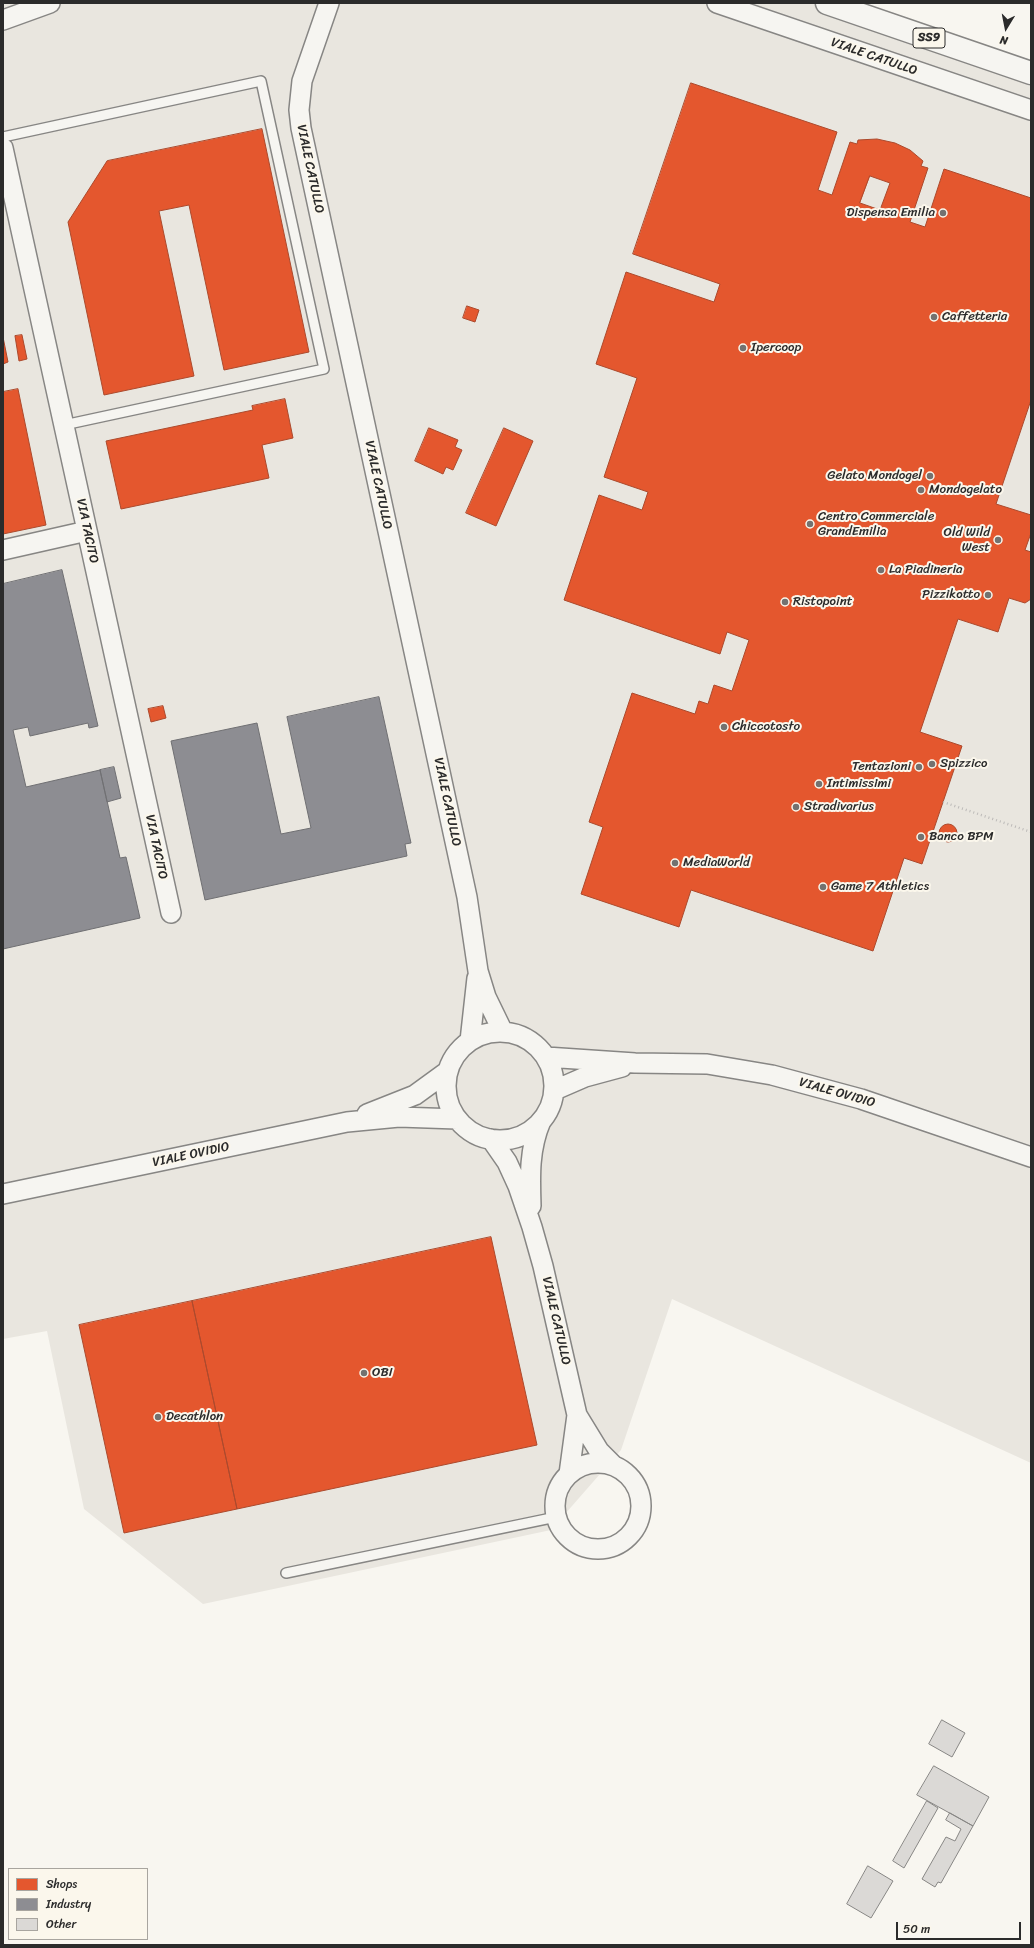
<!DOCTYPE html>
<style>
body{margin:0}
#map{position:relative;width:1034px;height:1948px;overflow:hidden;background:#f8f6f0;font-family:Sriracha,sans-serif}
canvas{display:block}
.frame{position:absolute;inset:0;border:4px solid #2b2b2b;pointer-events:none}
.legend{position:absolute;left:8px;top:1868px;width:140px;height:72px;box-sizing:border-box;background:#fbf7ec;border:1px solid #a8a59f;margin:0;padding:5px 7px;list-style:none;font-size:12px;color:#2b2b2b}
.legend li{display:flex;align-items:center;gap:8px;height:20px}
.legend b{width:20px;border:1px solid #a8a59f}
.north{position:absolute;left:986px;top:8px;width:40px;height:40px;-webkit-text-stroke:3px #fbf7ec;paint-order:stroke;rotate:190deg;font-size:11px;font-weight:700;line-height:16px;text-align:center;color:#2b2b2b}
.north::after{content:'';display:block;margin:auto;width:14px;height:18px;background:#2b2b2b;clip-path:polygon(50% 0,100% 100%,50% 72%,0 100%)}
.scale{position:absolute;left:896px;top:1922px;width:125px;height:18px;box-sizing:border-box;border:2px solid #2b2b2b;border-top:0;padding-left:5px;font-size:12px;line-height:14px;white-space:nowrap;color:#2b2b2b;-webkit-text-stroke:3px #fbf7ec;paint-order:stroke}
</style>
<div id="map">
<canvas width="1034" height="1948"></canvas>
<div class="frame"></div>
<ul class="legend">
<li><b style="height:11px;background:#e4572e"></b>Shops</li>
<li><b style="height:11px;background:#8d8d92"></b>Industry</li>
<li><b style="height:11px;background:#dbd9d6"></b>Other</li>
</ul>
<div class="north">N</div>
<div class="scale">50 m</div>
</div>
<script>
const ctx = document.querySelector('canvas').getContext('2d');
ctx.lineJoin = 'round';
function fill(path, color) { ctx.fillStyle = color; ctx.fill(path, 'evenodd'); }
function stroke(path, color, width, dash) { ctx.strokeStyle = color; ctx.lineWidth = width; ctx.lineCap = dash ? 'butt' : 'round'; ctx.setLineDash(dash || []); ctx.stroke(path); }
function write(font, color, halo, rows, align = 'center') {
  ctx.font = font + ' Sriracha,sans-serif'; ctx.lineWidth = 4; ctx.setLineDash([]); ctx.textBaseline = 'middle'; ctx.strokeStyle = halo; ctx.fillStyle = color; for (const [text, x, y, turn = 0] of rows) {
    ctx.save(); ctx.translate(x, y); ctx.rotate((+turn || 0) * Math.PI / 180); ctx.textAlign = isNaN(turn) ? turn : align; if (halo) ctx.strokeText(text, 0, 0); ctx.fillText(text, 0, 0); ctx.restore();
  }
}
fill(new Path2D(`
 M 3,3 L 853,3 L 844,21 L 1031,85 L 1031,1463 L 672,1299 L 621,1450 L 551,1530 L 203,1604 L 84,1509 L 47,1331 L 3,1339 Z`), '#e9e6df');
const shops = new Path2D(`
 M 691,83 L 837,132 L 818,190 L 832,195 L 850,142 L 857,144 L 858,140 L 877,139 L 895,143 L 910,150 L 923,161 L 921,166 L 928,168 L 910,222 L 925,227 L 944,169 L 1031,198 L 1031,400 L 996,504 L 1031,515 L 1031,533 L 1025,550 L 1031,552 L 1031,599 L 1025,603 L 1009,598 L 998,632 L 958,619 L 920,732 L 962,746 L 922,864 L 904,858 L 873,951 L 691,890 L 679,927 L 581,894 L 603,827 L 589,822 L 632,693 L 695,714 L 699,701 L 708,704 L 714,685 L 732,691 L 749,640 L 727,632 L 720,654 L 564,600 L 599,495 L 642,510 L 648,492 L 604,477 L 637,378 L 596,364 L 626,272 L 714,302 L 720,284 L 633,254 ZM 870,176 L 890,183 L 880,210 L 860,203 Z
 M 262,129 L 309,352 L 224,370 L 189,205 L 159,211 L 194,376 L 104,395 L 68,222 L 107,161 Z
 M 467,306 L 479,310 L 475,322 L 463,318 Z
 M 22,335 L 27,359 L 19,361 L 15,336 Z
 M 3,337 L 8,362 L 3,364 Z
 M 18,389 L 46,525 L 3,534 L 3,392 Z
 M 285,399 L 293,438 L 262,445 L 269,478 L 121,509 L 106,441 L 253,410 L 252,406 Z
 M 429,428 L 458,440 L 455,447 L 462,450 L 453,470 L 446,467 L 443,474 L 415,461 Z
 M 504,428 L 533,441 L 496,526 L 466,513 Z
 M 163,706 L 166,718 L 151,722 L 148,709 Z
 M939 833a9 9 0 1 1 18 0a9 9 0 1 1-18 0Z
 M 491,1237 L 537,1445 L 237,1509 L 192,1301 Z
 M 192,1301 L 237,1509 L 124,1533 L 79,1325 Z`);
fill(shops, '#e4572e');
stroke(shops, '#ac4a2d', 1);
const industry = new Path2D(`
 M 62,570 L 98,726 L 89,728 L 88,723 L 30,736 L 28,727 L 13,730 L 26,787 L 100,770 L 120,858 L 126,857 L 140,918 L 3,949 L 3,584 Z
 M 379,697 L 411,843 L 405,844 L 407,856 L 205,900 L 171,741 L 257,723 L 281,834 L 311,828 L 287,717 Z
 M 114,767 L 121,798 L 107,802 L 100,770 Z`);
fill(industry, '#8d8d92');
stroke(industry, '#707073', 1);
const building = new Path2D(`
 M 942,1720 L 965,1733 L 952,1757 L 929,1744 Z
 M 934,1766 L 989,1797 L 973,1826 L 917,1795 Z
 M 927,1801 L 938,1808 L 904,1868 L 893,1861 Z
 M 950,1813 L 973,1826 L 941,1883 L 938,1882 L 935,1887 L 922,1879 L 946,1837 L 955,1841 L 961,1829 L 946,1820 Z
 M 868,1866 L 893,1881 L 871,1918 L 847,1904 Z`);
fill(building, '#dbd9d6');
stroke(building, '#878684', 1);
const lane = new Path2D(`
 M 3,137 L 261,81 L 324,369 L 64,425
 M 286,1573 L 556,1517`);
const street = new Path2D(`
 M 329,3 L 302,81 L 299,110 L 301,128 L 467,897 L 478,971 L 486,997 L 503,1032
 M 717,3 L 1031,110
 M 3,20 L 50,3
 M 3,148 L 171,913
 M 3,550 L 87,531
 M446 1086a54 54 0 1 1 108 0a54 54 0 1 1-108 0Z
 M 470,1041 L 477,978
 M 546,1057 L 635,1063 L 707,1064 L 772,1075 L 861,1099 L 1031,1157
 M 555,1090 L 585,1077 L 622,1067
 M 367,1114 L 415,1095 L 448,1071
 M 491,1139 L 507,1162 L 518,1186 L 532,1227 L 543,1266 L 577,1415
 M 3,1194 L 347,1122 L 399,1117 L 457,1119
 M 531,1206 C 530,1176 529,1149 541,1121
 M555 1506a43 43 0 1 1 86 0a43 43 0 1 1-86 0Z
 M 569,1474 L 577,1415 L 599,1451 L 613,1465`);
const primary = new Path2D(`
 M 827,3 L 1031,73`);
stroke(lane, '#878684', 12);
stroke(street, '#878684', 22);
stroke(primary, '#878684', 25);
stroke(new Path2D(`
 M 943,802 L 1031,832`), '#bcbab8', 2.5, [1, 3]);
stroke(lane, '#f6f5f1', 9);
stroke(street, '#f6f5f1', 19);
stroke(primary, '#f6f5f1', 22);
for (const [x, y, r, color] of [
 [943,213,4,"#737270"],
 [934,317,4,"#737270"],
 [743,348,4,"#737270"],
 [930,476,4,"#737270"],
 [921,490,4,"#737270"],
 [810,524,4,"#737270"],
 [998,540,4,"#737270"],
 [881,570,4,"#737270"],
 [988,595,4,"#737270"],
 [785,602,4,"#737270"],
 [724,727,4,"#737270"],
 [932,764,4,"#737270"],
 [919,767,4,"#737270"],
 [819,784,4,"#737270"],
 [796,807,4,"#737270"],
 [921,837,4,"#737270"],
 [675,863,4,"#737270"],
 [823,887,4,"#737270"],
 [364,1373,4,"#737270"],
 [158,1417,4,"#737270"]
]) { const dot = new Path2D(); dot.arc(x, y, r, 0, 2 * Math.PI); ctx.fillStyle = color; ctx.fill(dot); stroke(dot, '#fbf7ec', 1.5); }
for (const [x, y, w] of [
 [929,38,32]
]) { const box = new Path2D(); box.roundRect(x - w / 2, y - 10, w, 20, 3); ctx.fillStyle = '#fbf7ec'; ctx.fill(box); stroke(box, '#2b2b2b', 1); }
write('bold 12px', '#2b2b2b', null, [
 ["SS9",929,38]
]);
write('13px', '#2b2b2b', '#fbf7ec', [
 ["VIALE CATULLO",874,57,19],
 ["VIALE CATULLO",310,169,78],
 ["VIALE CATULLO",378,485,78],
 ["VIA TACITO",87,531,78],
 ["VIALE CATULLO",447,802,78],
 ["VIA TACITO",156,847,78],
 ["VIALE OVIDIO",837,1093,16],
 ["VIALE OVIDIO",191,1155,-12],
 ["VIALE CATULLO",556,1321,77]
]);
write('13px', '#2b2b2b', '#fbf7ec', [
 ["Dispensa Emilia",935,213,"right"],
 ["Caffetteria",942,317],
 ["Ipercoop",751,348],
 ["Gelato Mondogel",922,476,"right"],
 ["Mondogelato",929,490],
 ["Centro Commerciale",818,517],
 ["GrandEmilia",818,532],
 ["Old Wild",990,533,"right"],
 ["West",990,548,"right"],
 ["La Piadineria",889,570],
 ["Pizzikotto",980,595,"right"],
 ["Ristopoint",793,602],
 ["Chiccotosto",732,727],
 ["Spizzico",940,764],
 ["Tentazioni",911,767,"right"],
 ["Intimissimi",827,784],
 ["Stradivarius",804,807],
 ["Banco BPM",929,837],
 ["MediaWorld",683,863],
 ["Game 7 Athletics",831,887],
 ["OBI",372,1373],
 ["Decathlon",166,1417]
], 'left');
</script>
